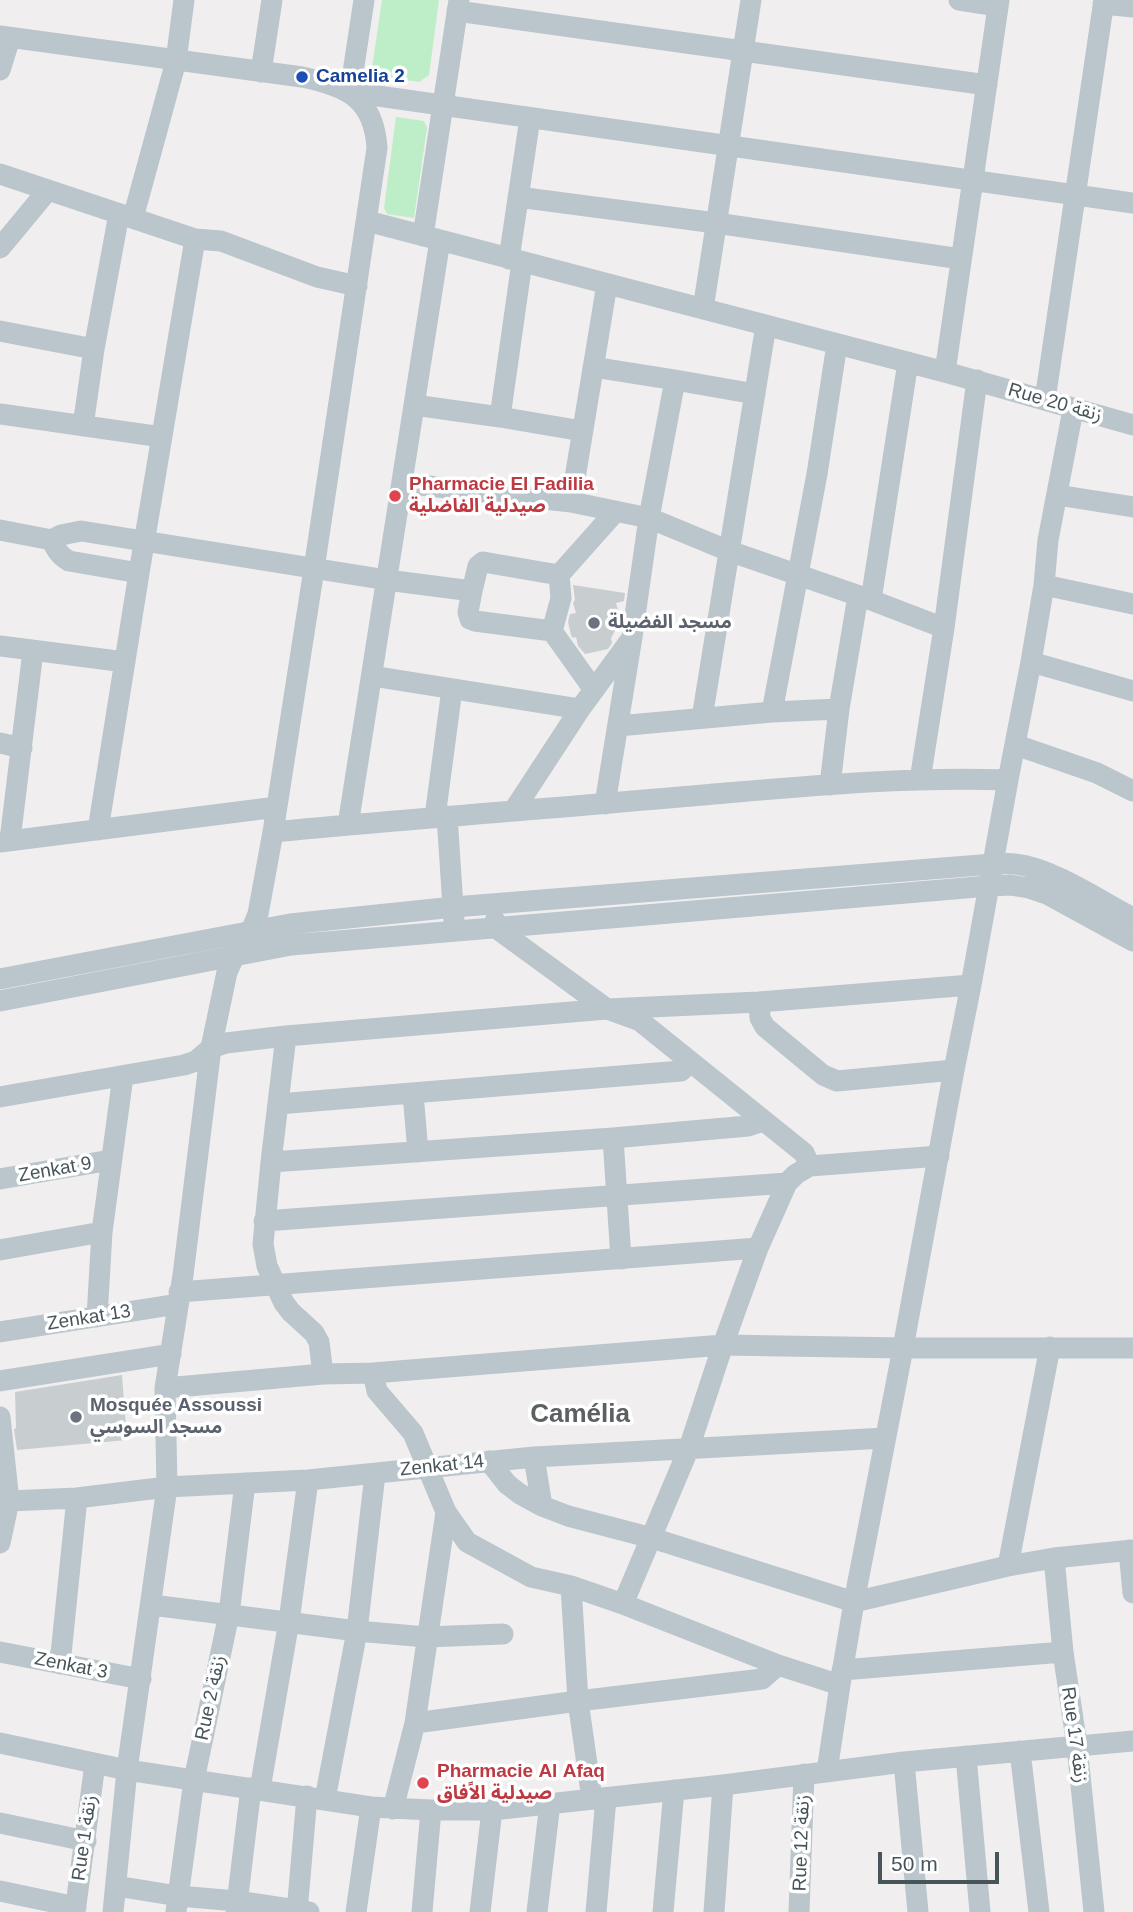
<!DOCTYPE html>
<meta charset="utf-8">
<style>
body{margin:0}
#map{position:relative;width:1133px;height:1912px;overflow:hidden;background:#f1eeef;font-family:Arial,sans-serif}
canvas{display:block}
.scale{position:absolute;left:878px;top:1852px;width:121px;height:32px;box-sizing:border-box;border:4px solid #47555b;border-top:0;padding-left:9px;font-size:21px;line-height:24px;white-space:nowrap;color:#47555b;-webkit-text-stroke:5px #fff;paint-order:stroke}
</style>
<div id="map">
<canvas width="1133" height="1912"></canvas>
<div class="scale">50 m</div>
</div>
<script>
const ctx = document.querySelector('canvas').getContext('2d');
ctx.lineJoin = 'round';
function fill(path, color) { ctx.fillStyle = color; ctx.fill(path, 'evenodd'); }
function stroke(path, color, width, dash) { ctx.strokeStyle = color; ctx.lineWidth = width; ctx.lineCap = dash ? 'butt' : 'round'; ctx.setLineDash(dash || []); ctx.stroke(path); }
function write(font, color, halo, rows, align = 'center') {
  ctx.font = font + ' Arial,"Noto Sans Arabic",sans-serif'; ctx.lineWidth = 7; ctx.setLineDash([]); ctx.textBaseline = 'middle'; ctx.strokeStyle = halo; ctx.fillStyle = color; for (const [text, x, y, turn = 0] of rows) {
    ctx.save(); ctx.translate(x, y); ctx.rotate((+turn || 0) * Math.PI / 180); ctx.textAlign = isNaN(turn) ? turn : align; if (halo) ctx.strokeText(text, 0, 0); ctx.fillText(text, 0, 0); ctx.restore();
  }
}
fill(new Path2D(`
 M 382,0 L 439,0 L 429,75 L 419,82 L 378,76 L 372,68 Z
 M 396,117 L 424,121 L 427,128 L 414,218 L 387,214 L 384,208 Z`), '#beeec8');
fill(new Path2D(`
 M 573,585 L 625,593 L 624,601 L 616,603 L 621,620 L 611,638 L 612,643 L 608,649 L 585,654 L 578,646 L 576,637 L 573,638 L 571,635 L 568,622 L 570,614 L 576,613 L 573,603 L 575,600 Z
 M 122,1375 L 127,1440 L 17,1450 L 14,1429 L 16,1428 L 15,1392 Z`), '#c8cdd0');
stroke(new Path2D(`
 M 959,0 L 998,6
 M 1103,4 L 1133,7
 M 457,11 L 987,85
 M 0,36 L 302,77 C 346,86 374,98 377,148 L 314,569 L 273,832 L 258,914 L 250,933 L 235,955 L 227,972 L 211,1048 L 183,1275 L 165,1388 L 167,1487 L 127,1770 L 113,1912
 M 0,70 L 10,38
 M 261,72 L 272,0
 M 350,92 L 1133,203
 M 350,92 L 364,0
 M 0,174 L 195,239 L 221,241 L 317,277 L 357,286
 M 518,197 L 716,223 L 961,259
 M 133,218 L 176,61 L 184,0
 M 367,221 L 945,372 L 1133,425
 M 423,236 L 459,0
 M 0,248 L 48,190
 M 509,259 L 530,118
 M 703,309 L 751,0
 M 0,331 L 94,349 L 83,426
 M 94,349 L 119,214
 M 593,367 L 675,380 L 649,518 L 632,637 L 605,804
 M 945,372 L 999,0
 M 675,380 L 755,394
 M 1045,400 L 1104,0
 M 414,405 L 500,417 L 582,431
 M 0,414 L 162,437
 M 500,417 L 522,262
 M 402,483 L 571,502 L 649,518 L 729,551 L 871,600 L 944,628
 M 1057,495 L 1133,507
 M 571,502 L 607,284
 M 0,530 L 52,540 C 56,550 60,556 69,561 L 139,573
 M 52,540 L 61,535 L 81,531 L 387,580 L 472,591
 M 1044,585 L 1133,604
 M 871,600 L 908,362
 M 552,631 L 475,621 L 470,619 L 468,612 L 472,591 L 478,566 L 483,562 L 559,575
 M 0,646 L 125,662
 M 1031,662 L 1133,691
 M 372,676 L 580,709
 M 594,690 L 552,631 L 561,598 L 559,575 L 616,511
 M 772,712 L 817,474 L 837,344
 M 702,718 L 766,325
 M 618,726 L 772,712 L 839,709
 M 0,743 L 22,748
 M 1016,745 L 1097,773 L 1133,791
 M 920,780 L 944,628 L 977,380
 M 830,785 L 839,709 L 858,596
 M 514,810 L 580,709 L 629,642
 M 447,816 L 454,922
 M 435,817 L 452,689
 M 348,825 L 440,240
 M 98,830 L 139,573 L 195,239
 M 273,832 C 408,819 544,809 680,797 C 788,788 898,776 1008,780
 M 10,840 L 33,651
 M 0,842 L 277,807
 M 495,921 L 496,928 L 607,1009 L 640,1021 L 804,1153 L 810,1166
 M 0,979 L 290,924 L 454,907 L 993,864 C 1000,864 1008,863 1015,864 C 1052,868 1099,900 1133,918
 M 0,1001 L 291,945 L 989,886 L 1010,885 L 1029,888 L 1047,894 L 1133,941
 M 759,1002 L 760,1018 L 765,1027 L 823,1075 L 837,1081 L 954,1070
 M 286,1036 L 271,1162 L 263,1244 L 267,1266 L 284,1303 L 291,1312 L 314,1333 L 319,1342 L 323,1374
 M 413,1094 L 418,1152
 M 0,1097 L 184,1065 L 196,1061 L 211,1048 L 226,1043 L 286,1036 L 607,1009 L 759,1002 L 971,985
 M 278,1104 L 681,1071 L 690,1062
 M 613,1138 L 621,1259
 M 271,1162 L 613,1138 L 748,1126 L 757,1123 L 762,1119
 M 0,1179 L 111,1160
 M 264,1221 L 787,1183
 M 0,1250 L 102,1232
 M 179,1292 L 758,1248
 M 97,1317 L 102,1232 L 123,1076
 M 0,1332 L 178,1304
 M 373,1373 L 377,1391 L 413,1433 L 446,1512 L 467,1542 L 531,1577 L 571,1586 L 623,1604 L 778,1665 L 840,1685 L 827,1771
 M 0,1381 L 171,1354
 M 165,1388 L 323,1374 L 373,1373 L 723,1345 L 903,1348 L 1133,1348
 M 0,1417 L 9,1501 L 0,1543
 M 534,1457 L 542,1506
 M 489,1461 L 507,1484 L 520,1494 L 542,1506 L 568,1516 L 652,1538 L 854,1602 L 1008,1566 L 1054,1558 L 1133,1550
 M 0,1499 L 9,1501 L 77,1498 L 167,1487 L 308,1480 L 534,1457 L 885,1438
 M 1129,1550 L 1133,1593
 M 1054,1558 L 1063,1652 L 1077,1746 L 1094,1912
 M 1008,1566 L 1050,1347
 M 571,1586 L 578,1701 L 592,1799
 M 623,1604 L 689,1448 L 723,1345 L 758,1248 L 787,1183 L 796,1174 L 810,1166 L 939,1156
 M 152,1605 L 357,1631 L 426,1637 L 503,1634
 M 0,1652 L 141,1679
 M 60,1664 L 77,1498
 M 842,1670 L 1063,1652
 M 840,1685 L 854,1602 L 903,1348 L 954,1070 L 971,985 L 1008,780 L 1031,662 L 1044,585 L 1048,540 L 1073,410
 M 415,1723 L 578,1701 L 762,1679 L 778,1665
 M 0,1743 L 127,1770 L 371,1807 L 431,1810 L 492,1810 L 723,1785 L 904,1762 L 1133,1741
 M 1020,1751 L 1039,1912
 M 966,1756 L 980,1912
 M 904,1762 L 918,1912
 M 260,1789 L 289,1621 L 308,1480
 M 325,1799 L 357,1631 L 375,1474
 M 393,1809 L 415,1723 L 446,1512
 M 0,1823 L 86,1841
 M 116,1886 L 178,1896 L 237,1901 L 309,1912
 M 0,1891 L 76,1907
 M 75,1912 L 95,1764
 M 176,1912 L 194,1780 L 229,1614 L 245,1483
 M 236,1912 L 251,1788
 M 297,1912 L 307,1796
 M 356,1912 L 371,1807
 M 422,1912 L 431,1810
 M 480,1912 L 492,1810
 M 537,1912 L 550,1803
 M 596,1912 L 606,1798
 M 663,1912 L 674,1790
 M 714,1912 L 723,1785
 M 799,1912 L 804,1774`), '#bac6cb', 21);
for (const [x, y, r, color] of [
 [302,77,7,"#1a4fb4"],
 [395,496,7,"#e0444e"],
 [594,623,7,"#6b7280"],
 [76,1417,7,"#6b7280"],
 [423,1783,7,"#e0444e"]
]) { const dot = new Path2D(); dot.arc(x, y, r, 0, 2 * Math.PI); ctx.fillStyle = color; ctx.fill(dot); stroke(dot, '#fff', 2.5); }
write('bold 19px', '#164399', '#fff', [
 ["Camelia 2",316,77]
], 'left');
write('19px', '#47555b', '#fff', [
 ["Rue 20 زنقة",1055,403,16],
 ["Zenkat 9",55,1170,-10],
 ["Zenkat 13",89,1318,-9],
 ["Zenkat 14",442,1466,-6],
 ["Zenkat 3",71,1666,11],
 ["Rue 2 زنقة",211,1698,-78],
 ["Rue 17 زنقة",1074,1735,82],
 ["Rue 1 زنقة",85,1838,-82],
 ["Rue 12 زنقة",802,1843,-88]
]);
write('bold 19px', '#be3a42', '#fff', [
 ["Pharmacie El Fadilia",409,485],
 ["صيدلية الفاضلية",409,507],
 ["Pharmacie Al Afaq",437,1772],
 ["صيدلية الاًفاق",437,1794]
], 'left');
write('bold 19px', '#5b616d', '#fff', [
 ["مسجد الفضيلة",608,623],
 ["Mosquée Assoussi",90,1406],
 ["مسجد السوسي",90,1428]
], 'left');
write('bold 26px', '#5b6063', '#fff', [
 ["Camélia",580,1415]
]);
</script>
